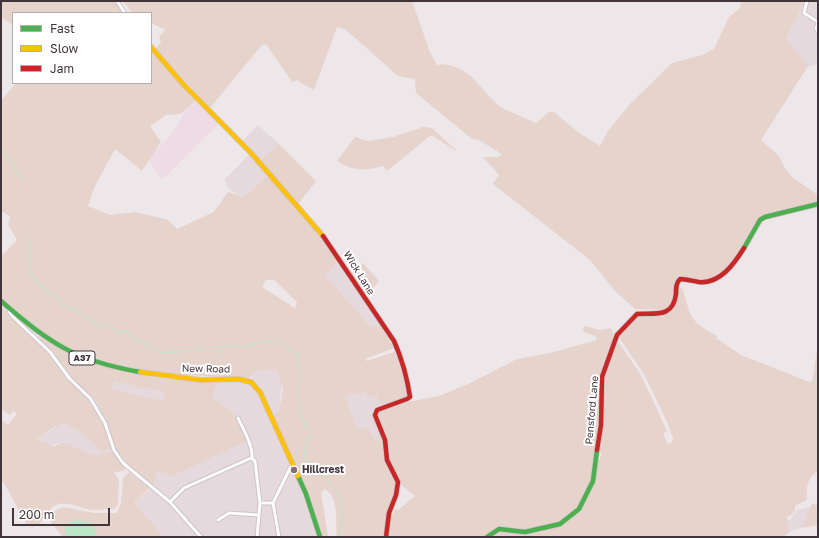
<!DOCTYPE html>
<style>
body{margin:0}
#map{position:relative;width:819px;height:538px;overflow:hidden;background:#ede7ea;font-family:"Golos Text",sans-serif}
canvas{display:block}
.frame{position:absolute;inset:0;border:2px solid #41353b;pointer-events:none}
.legend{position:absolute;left:12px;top:12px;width:140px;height:72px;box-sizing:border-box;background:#fff;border:1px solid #b3aeb1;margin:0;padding:5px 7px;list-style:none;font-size:12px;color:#41353b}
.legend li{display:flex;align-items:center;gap:8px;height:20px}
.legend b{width:20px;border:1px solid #b3aeb1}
.scale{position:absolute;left:12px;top:508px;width:98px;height:18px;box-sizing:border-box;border:2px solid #41353b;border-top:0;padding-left:5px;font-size:12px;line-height:14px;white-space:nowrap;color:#41353b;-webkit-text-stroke:3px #fff;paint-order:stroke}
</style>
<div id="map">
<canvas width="819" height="538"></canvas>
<div class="frame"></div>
<ul class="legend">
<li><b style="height:5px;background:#4caf50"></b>Fast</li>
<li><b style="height:5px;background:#ffc107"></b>Slow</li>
<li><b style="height:5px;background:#c62828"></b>Jam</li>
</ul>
<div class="scale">200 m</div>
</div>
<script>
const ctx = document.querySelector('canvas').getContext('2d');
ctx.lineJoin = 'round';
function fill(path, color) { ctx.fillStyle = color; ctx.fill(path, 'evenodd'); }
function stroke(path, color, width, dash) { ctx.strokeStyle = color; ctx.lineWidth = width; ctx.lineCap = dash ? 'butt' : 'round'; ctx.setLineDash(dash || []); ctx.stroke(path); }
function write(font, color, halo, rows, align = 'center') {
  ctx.font = font + ' "Golos Text",sans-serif'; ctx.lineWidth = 4; ctx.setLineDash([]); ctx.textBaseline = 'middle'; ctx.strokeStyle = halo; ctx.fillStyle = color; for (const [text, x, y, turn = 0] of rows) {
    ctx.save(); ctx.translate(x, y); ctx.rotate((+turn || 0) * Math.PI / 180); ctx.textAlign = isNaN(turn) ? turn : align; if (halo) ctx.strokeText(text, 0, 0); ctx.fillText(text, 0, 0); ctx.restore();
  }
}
fill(new Path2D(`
 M 805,1 L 818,1 L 818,57 L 816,64 L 810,67 L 805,64 L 786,39 Z
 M 258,125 L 279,144 L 261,160 L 261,163 L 242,142 Z
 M 250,154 L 268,175 L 243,198 L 228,188 L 225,179 Z
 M 338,259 L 359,293 L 381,324 L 371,327 L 325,275 L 335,266 Z
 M 265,368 L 277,372 L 282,384 L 279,411 L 268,416 L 290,463 L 313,521 L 317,537 L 164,537 L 134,502 L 150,489 L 158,471 L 233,412 L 212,397 L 218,382 L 251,379 L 256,371 Z
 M 115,381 L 144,387 L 165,393 L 162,400 L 124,392 L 111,388 Z
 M 365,392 L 376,395 L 380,405 L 372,411 L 382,437 L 376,440 L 358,429 L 345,397 Z
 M 61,423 L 79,431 L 101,451 L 111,449 L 113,451 L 95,455 L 59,443 L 51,445 L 37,439 Z
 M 812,507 L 806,519 L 800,528 L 790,532 L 786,526 L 790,523 L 789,521 L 797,510 Z`), '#e5d9de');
fill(new Path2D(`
 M 198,100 L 217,121 L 218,125 L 162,180 L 148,159 L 170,136 L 183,116 L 182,114 Z`), '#efdbe5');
fill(new Path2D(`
 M 1,1 L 115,1 L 123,13 L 13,13 L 13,25 L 1,17 Z
 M 123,1 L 412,1 L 430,52 L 437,65 C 443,63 447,65 452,66 C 476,72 484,97 504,109 C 514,114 526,118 536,123 L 549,112 L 554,112 L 579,133 L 600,146 L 608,131 L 631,103 L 672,63 L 702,55 L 714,49 L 729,17 L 740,8 L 741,1 L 805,1 L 786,39 L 808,66 L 761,140 L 779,156 L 784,167 L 792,177 L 818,195 L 818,203 L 764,214 L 759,217 C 745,239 730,276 703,280 C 694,280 686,276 678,276 C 672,287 677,300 666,310 L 635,309 L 616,292 L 590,260 L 493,184 L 499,175 L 483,157 L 498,157 L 502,154 L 479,140 L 472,139 L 416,93 L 415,79 L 398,76 L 345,29 L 337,27 L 314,90 L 299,82 L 299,80 L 292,82 L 266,44 L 261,46 L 210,108 L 155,49 L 161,42 L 159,37 L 165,30 L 151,23 L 151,13 L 132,13 Z
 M 151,51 L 196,101 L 180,114 L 166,115 L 150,126 L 161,142 L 142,171 L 115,149 L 94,188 L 88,206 L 110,215 L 136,212 L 168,220 L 177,229 L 214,212 L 228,192 L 238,195 L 243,198 L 266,177 L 269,177 L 261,163 L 261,160 L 279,144 L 316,181 L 299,203 L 296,202 L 338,259 L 335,266 L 325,275 L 371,327 L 380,325 L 394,348 L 365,359 L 367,361 L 394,352 L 396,354 L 405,382 L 407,396 L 402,401 L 380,405 L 376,395 L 369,398 L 365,392 L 345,397 L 358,429 L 368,428 L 375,440 L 382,437 L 384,441 L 384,453 L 397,482 L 394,497 L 386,515 L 384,537 L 337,537 C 335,521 340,499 325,489 L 321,492 L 328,537 L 322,537 L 273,415 L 279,411 L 283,388 L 277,372 C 265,368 258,367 250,378 C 177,375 103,374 40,331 C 26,321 14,308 1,297 L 1,256 L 17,240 L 8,225 L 10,216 L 1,211 L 1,101 L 16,83 L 151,83 ZM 266,280 L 274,280 L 297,302 L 295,308 L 262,287 Z
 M 423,127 L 432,128 L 458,152 L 431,135 L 387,171 L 383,166 C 364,171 353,171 337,161 L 355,137 L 368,141 L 393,137 Z
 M 363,263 L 379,281 L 365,298 L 349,272 Z
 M 682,288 C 692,318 688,320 717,336 L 716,338 L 741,355 L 812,383 L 818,344 L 818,472 C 807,475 806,491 807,500 L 795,506 L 795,510 L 792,515 L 786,517 L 790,523 L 786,526 L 790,532 L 783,537 L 488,537 L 499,530 L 516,533 L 540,526 C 533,528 525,530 518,530 C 501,531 499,523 485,537 L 388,537 L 389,525 L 395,509 L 398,510 L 415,496 L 400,484 L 389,461 L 387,440 L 377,418 L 378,411 L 387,406 L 439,396 L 468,384 L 517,359 L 550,353 L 597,340 L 595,336 L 584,332 L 583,328 L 585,326 L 600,330 L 611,328 L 614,336 L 601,377 L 598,428 L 592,466 L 596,466 L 602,454 L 599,451 L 604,379 L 614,344 L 619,343 L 641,375 L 667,431 L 663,434 L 668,444 L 672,442 L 673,438 L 667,422 L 644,374 L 618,336 L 635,316 L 670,312 L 677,303 L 679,289 Z
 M 1,306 L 47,352 L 70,380 L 89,399 L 104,423 L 111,449 L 101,451 L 79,431 L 62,423 L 58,427 L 55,426 L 37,439 L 54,446 L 62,443 L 95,455 L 113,451 L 126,468 L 124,471 L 114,472 L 119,480 L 118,504 L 115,509 C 108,509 100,510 93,510 C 81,509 67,500 56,505 C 44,510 44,530 28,526 L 1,478 L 1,420 L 8,425 L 17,414 L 13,411 L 10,415 L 1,409 Z
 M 38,336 C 91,371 155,381 218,382 L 212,397 L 233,412 L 247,441 L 172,476 L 158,471 L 153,485 C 139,475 124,464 115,449 C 107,433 105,416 95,401 C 89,393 81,388 75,381 C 62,368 52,353 38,339 ZM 115,381 L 165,393 L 162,400 L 124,392 L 111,388 Z
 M 129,472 L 150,488 L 134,502 L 164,537 L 63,537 L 50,521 L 54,511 L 64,507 L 94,513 L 117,513 L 121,503 L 123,478 Z
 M 812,503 L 818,506 L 818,525 L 800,528 L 806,519 Z`), '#e6d3cb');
fill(new Path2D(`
 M 78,520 L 91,523 L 95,530 L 96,537 L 68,537 L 65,534 L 65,528 L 70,522 Z`), '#bbe7c8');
stroke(new Path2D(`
 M 1,152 L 8,157 L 22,180
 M 30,239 L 30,269 L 36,283 L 59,299 L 60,304 L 67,306 L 98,325 C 106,323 111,326 117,332 L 127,331 L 129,335 L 162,353 L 205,350
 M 210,351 L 220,352 L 222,346 L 245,346 L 267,341 L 277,343 L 281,341 L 299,356 L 297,361 C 302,377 297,384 298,398 C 300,412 304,425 311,437 L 307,437 L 304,455 L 313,471 L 324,475 L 339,494 L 343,529 L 340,530 L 339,537
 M 811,382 L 818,383`), '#bbe7c8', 1);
const street = new Path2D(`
 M 117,1 L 125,13
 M 807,1 L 804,13 L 818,22
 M 818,23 L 816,29 L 818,31
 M 8,307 L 11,315 L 50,352 L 70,379 L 90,398 L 105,423 L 114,450 L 123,463 L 170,502 L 201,537
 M 238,418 C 243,429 253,445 252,458
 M 170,502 L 184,488 L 251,458 L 255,461 L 260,503
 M 273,503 L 292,464
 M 218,520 L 229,513 L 259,515
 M 257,537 L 260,503 L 273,503 L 279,537`);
const fast = new Path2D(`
 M 744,248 L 760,220 L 765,217 L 818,204
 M 1,301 C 48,343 76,361 140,372
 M 298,476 L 306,494 L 320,537
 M 487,537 L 499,529 L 525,532 L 560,524 L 579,509 L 593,481 L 597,450`);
const slow = new Path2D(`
 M 151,47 L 183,84 L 251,153 L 323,236
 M 140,372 L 201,380 L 238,379 L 251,382 L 260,392 L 298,476`);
const jam = new Path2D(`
 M 323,236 L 394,341 C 402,359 407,377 410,397 L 407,399 L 377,410 L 375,415 L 385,440 L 387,460 L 398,482 L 396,495 L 389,513 L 386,537
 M 597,450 L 601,425 L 602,377 L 617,335 L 637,314 C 656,313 673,318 676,294 C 676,288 676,283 680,279 C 687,279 692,281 699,282 C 720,284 734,264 744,248`);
stroke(street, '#cbc5c8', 5);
stroke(fast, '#d0c4c8', 6);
stroke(slow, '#d0c4c8', 6);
stroke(jam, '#d0c4c8', 6);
stroke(street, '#fcfbfc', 3);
stroke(fast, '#4caf50', 4.5);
stroke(slow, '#ffc107', 4.5);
stroke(jam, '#c62828', 4.5);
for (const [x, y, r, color] of [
 [294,470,4,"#7d7378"]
]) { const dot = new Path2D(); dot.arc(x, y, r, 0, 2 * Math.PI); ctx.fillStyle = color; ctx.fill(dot); stroke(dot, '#fff', 1.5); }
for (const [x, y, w] of [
 [82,358,26]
]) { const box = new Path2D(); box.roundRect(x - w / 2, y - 7, w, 14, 3); ctx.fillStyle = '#fff'; ctx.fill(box); stroke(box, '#41353b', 1); }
write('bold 9px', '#41353b', null, [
 ["A37",82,358]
]);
write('10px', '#41353b', '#fff', [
 ["Wick Lane",359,273,58],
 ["New Road",206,369,1],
 ["Pensford Lane",592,410,-85]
]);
write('bold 10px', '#41353b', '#fff', [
 ["Hillcrest",302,470]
], 'left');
</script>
